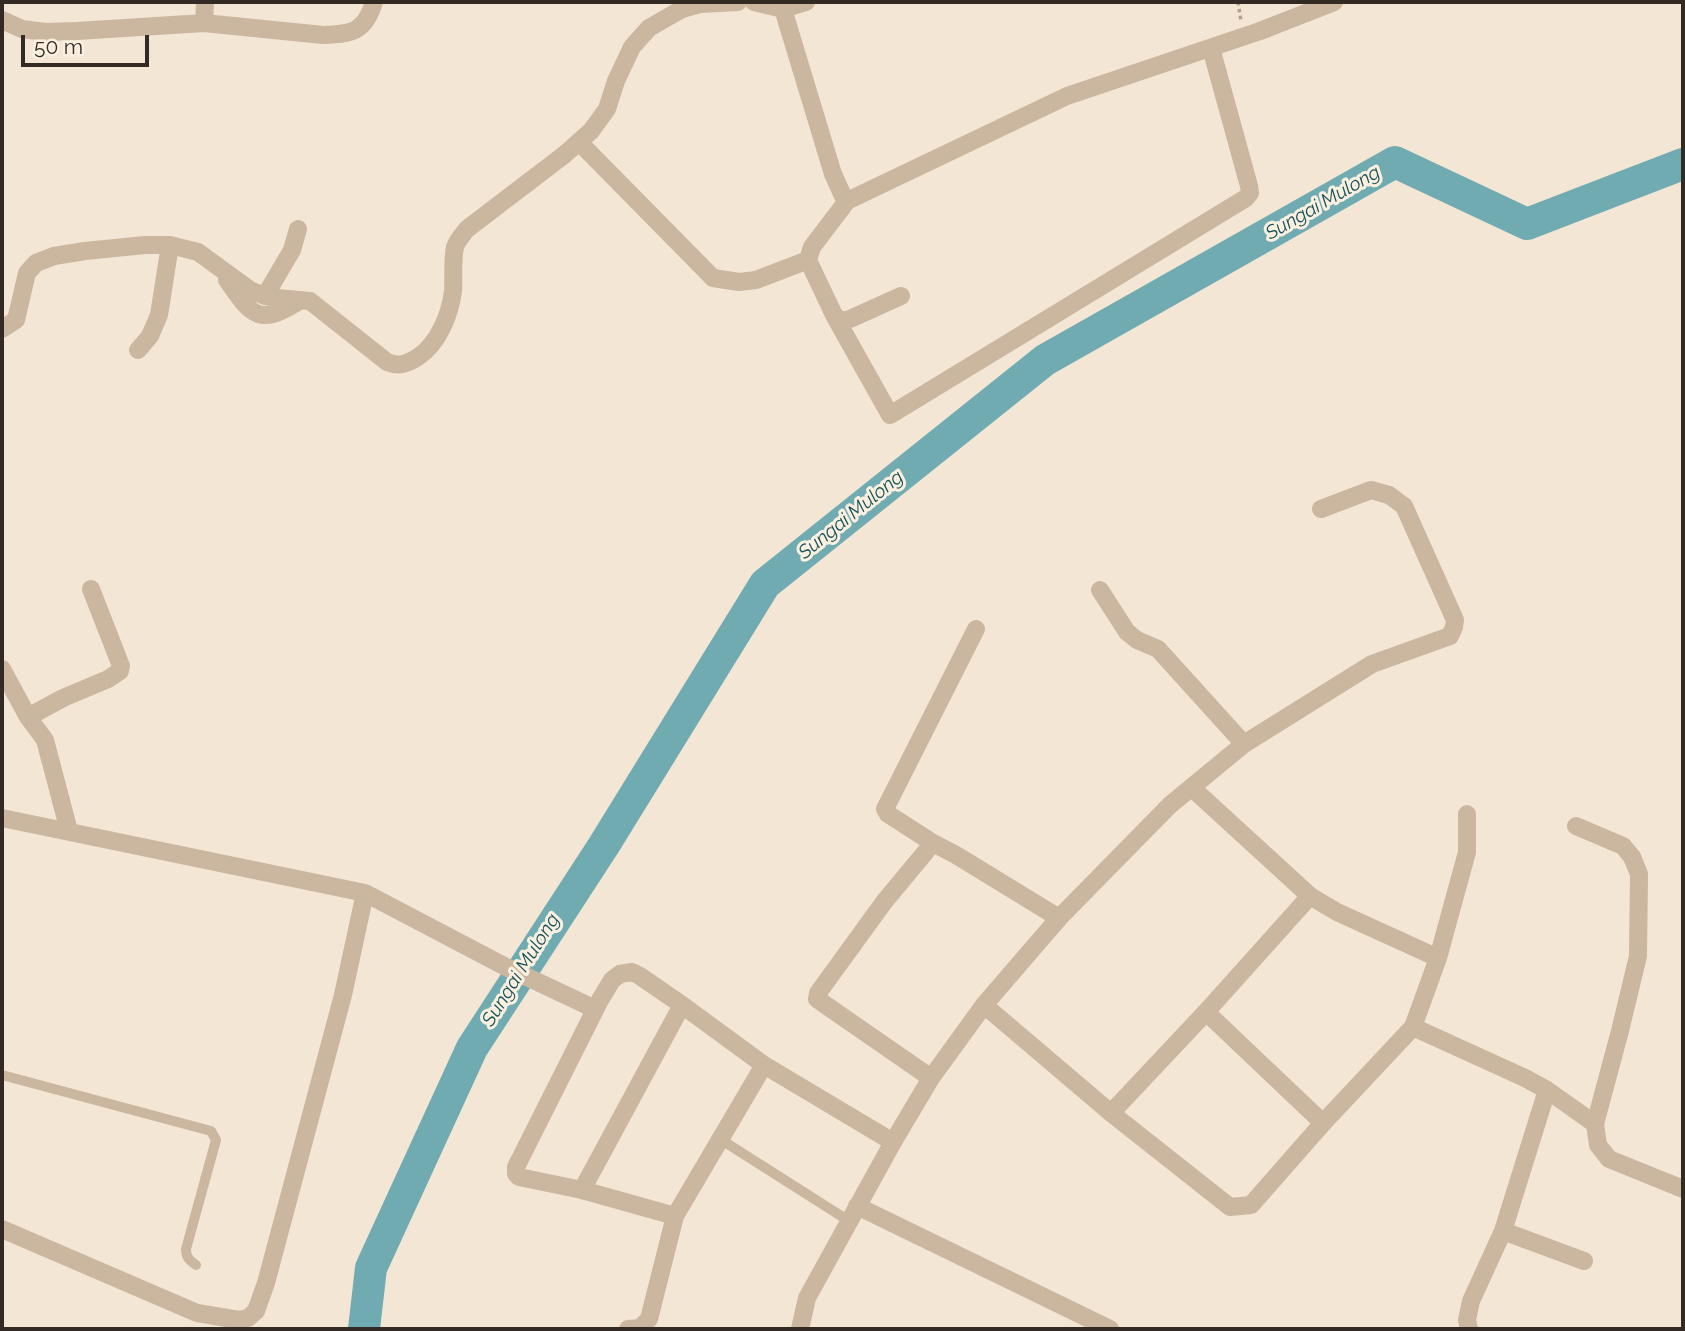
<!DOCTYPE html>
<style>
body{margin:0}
#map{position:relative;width:1685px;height:1331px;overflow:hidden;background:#f3e6d4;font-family:Raleway,sans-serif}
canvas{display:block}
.frame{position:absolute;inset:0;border:4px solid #342a24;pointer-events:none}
.scale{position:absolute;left:21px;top:35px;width:128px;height:32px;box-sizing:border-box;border:4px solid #342a24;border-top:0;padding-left:9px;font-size:21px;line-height:24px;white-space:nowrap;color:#342a24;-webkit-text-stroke:5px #faf0e0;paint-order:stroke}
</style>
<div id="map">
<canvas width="1685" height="1331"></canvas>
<div class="frame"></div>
<div class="scale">50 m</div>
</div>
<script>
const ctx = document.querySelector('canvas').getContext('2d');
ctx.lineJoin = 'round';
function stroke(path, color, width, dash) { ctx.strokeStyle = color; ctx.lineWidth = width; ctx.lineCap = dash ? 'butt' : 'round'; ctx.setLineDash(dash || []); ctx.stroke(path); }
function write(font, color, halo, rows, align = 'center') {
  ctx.font = font + ' Raleway,sans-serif'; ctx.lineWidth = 6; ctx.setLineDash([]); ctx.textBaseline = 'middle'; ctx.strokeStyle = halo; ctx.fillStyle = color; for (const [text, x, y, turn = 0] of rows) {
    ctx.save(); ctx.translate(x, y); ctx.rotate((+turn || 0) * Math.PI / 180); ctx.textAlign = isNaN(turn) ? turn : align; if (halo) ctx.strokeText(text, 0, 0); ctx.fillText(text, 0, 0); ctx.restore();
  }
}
stroke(new Path2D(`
 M 364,1329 L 371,1268 L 472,1048 L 604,845 L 765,584 L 1045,360 L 1395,162 L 1527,224 L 1683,164`), '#71abb2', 32);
stroke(new Path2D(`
 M 1238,2 L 1241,21`), '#b7a08a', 3.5, [3.5, 3.5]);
stroke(new Path2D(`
 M 2,1075 L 211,1131 L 216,1140 L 186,1249 C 186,1257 189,1260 196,1265
 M 720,1139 L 849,1221`), '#cbb6a0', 10);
stroke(new Path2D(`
 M 754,2 L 783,9 L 806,2
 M 783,9 L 833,174 L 843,196 L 847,201 L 1067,96 L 1260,31 L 1334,2
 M 2,20 L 22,29 L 45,32 L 77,31 L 204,23 L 205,2
 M 204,23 L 323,35 C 352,34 365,32 374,2
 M 579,142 L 713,278 L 739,282 L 756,280 L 808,260
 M 847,201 L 812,247 L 808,260 L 834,315 L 841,321 L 850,319 L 901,296
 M 227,280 C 253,318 260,326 301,300
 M 265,296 L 292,250 L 298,229
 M 834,315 L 890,415 L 1246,198 L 1250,193 L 1249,186 L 1211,48
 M 2,329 L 16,320 L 27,273 L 36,263 L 54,256 L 85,251 L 145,245 L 170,245 L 198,252 L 250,290 L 265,296 L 277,298 L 310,301 L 387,362 C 399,367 407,364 418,357 C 438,344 450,315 453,291 C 454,277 452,261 455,247 C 457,241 463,234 467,229 L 564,155 L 591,131 L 607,109 L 616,81 L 632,47 L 649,28 L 682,9 L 700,4 L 738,2
 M 138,350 L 150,336 L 159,315 L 170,245
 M 1100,590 L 1127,632 L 1137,640 L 1158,649 L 1244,744
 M 976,629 L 885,809 L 888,814 L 933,843 L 956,855 L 1059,918
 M 2,669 L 28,717 L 45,740 L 69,831
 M 28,717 L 63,698 L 108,679 L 120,671 L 121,666 L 91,589
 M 1192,788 L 1310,896 L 1337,912 L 1438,958
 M 1467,814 L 1467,852 L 1438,958 L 1413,1027 L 1525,1078 L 1547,1090 L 1595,1124
 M 2,818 L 365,893 L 506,967 L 595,1009
 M 1576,826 L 1623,846 L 1632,857 L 1639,874 L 1638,956 L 1620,1031 L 1595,1124 L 1598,1145 L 1609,1159 L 1683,1189
 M 984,1005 L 1111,1113 L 1230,1207 L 1251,1205 L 1323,1123 L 1413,1027
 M 1206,1012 L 1323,1123
 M 764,1065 L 893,1142
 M 931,1078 L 817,999 L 818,993 L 884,902 L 933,843
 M 1111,1113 L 1206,1012 L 1310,896
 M 582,1190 L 682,1005
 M 857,1206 L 1110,1329
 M 2,1229 L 197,1313 L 239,1320 L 248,1318 L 256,1311 L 266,1283 L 343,995 L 365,893
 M 1503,1231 L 1584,1261
 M 628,1329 L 640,1328 L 649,1319 L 675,1216 L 764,1065 L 682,1005 L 640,976 L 632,972 L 620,974 L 612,980 L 600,1000 L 516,1167 L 516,1174 L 519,1177 L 582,1190 L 675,1216
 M 800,1329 L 807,1298 L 893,1142 L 931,1078 L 984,1005 L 1059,918 L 1170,805 L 1244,744 L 1372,664 L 1450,636 L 1454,627 L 1455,620 L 1404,506 L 1389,495 L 1371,490 L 1321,509
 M 1469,1329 L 1467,1320 L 1471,1301 L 1503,1231 L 1547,1090`), '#cbb6a0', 18);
write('italic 19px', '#165059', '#faf0e0', [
 ["Sungai Mulong",1323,203,-30],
 ["Sungai Mulong",851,515,-39],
 ["Sungai Mulong",521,970,-58]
]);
</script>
